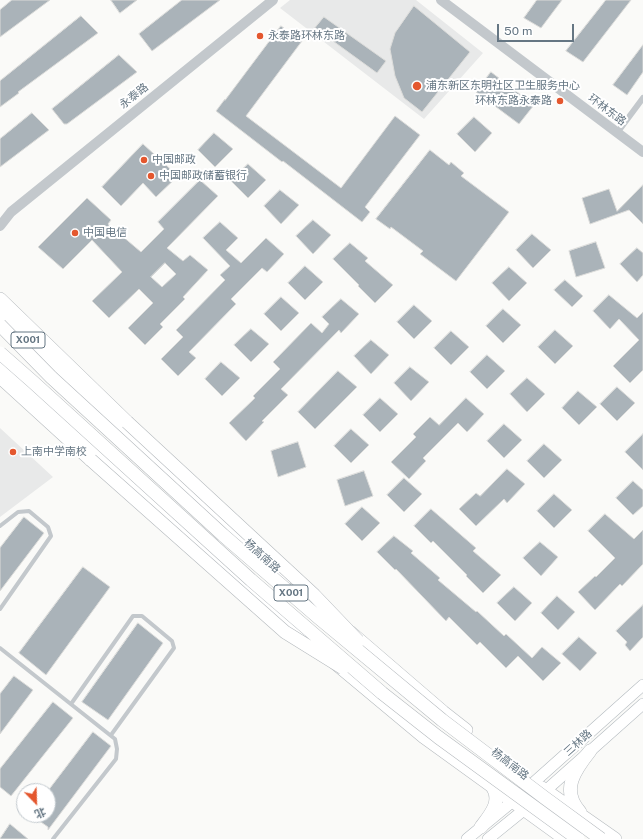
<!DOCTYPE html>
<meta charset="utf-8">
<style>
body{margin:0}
#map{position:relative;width:643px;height:839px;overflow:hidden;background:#fafaf8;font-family:"Public Sans","Noto Sans SC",sans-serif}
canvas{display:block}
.north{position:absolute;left:16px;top:783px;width:40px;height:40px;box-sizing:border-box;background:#fff;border:1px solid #c1c8cd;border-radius:50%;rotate:157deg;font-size:11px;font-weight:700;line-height:16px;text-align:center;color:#657683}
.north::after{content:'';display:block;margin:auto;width:14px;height:18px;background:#e4572e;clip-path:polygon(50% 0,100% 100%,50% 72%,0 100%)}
.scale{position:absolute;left:497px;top:24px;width:77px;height:18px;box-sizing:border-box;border:2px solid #657683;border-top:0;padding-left:5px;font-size:12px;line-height:14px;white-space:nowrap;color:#657683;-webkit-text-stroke:3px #fff;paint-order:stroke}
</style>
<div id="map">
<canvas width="643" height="839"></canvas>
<div class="north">北</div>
<div class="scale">50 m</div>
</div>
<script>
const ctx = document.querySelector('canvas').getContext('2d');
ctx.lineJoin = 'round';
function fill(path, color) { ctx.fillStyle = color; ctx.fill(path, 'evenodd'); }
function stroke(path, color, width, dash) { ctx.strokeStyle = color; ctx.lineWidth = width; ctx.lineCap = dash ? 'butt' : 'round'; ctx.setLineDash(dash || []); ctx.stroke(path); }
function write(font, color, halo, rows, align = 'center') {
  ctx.font = font + ' "Public Sans","Noto Sans SC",sans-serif'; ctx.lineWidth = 4; ctx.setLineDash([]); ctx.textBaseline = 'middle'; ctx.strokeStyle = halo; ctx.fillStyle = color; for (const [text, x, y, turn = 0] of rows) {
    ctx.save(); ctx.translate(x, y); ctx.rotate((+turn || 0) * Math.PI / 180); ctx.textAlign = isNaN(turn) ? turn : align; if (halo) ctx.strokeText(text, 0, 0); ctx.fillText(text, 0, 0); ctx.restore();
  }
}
fill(new Path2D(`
 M 290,0 L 416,0 L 483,53 L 424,119 L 280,8 Z
 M 0,428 L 53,477 L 0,517 Z`), '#e8e9e9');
const building = new Path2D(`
 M 12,0 L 50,0 L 0,37 L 0,10 Z
 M 111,0 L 137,0 L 120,13 Z
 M 182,0 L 220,0 L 152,51 L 139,34 Z
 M 537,0 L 562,0 L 541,28 L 524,18 Z
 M 606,0 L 631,0 L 583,62 L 566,51 Z
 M 414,6 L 470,52 L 422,112 L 404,98 L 395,76 L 390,49 L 395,33 Z
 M 81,16 L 98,33 L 18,92 L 19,93 L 0,107 L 0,81 Z
 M 324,17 L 386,61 L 377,73 L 315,28 Z
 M 281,26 L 302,41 L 246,116 L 341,188 L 395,116 L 420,135 L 365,207 L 370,212 L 362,222 L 283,161 L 282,162 L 216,111 L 225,99 L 225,100 Z
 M 643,45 L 643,72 L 627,95 L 613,85 Z
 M 119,55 L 137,72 L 67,124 L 64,124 L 52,109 Z
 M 491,72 L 534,105 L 519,124 L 476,92 Z
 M 32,113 L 49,130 L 0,167 L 0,139 Z
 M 474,117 L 492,133 L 475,152 L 457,134 Z
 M 214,133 L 233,149 L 215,167 L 198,150 Z
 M 143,144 L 178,176 L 156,197 L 143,183 L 121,206 L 102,187 Z
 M 430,150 L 449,165 L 451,162 L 464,173 L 461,176 L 509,212 L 456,281 L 420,254 L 423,251 L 391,227 L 390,229 L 376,219 Z
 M 248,164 L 266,180 L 248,198 L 231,181 Z
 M 200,180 L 218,196 L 167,248 L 183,261 L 190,255 L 208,270 L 183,297 L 185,299 L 160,324 L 163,327 L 145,345 L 128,328 L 153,303 L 139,289 L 109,318 L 92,301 L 122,272 L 92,240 L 63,269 L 38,247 L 87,198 L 111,220 L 108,224 L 141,252 L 164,229 L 158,222 ZM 165,263 L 176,274 L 162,287 L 151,277 Z
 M 643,185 L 643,224 L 629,210 L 590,224 L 582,198 L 609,189 L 617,211 Z
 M 280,190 L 299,205 L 281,224 L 264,206 Z
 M 313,220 L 331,235 L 313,254 L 296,236 Z
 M 220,222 L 238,238 L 226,250 L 241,263 L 266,238 L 284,254 L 267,272 L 262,268 L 231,299 L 236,304 L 189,352 L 196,358 L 178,376 L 161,359 L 183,337 L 176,330 L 225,280 L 220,275 L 230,266 L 203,238 Z
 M 532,234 L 551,250 L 533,268 L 516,250 Z
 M 596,242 L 605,268 L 576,277 L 569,251 Z
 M 350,243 L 368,258 L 365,261 L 393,285 L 375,303 L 358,286 L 359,285 L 333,259 Z
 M 637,248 L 643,253 L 643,275 L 637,282 L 620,264 Z
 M 305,266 L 323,282 L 305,300 L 288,283 Z
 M 509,267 L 527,283 L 509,301 L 492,283 Z
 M 565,280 L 583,296 L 572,307 L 554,290 Z
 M 609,295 L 637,318 L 643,312 L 643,370 L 630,383 L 613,366 L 639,340 L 619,319 L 610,329 L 593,311 Z
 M 281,297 L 299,313 L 281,331 L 264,314 Z
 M 341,299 L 359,314 L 341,333 L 339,330 L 281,389 L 288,395 L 262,421 L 264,422 L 246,441 L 229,423 L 255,398 L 253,396 L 280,369 L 273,362 L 311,323 L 322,333 L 329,324 L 322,317 Z
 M 414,305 L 432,321 L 414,339 L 397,322 Z
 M 503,309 L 521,325 L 503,343 L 486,326 Z
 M 251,329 L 269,344 L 251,362 L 234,345 Z
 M 555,330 L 573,346 L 555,364 L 538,347 Z
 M 451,331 L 469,347 L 451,365 L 434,348 Z
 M 371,340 L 389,355 L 371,374 L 354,356 Z
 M 487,355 L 505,371 L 487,389 L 470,372 Z
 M 221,362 L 240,378 L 222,396 L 205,379 Z
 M 410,367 L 429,382 L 411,401 L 394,383 Z
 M 338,371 L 357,387 L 315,429 L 298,412 Z
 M 527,378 L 545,394 L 527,412 L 510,394 Z
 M 617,387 L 635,403 L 617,421 L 600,404 Z
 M 578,391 L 597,407 L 579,425 L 562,408 Z
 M 380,398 L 398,414 L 380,432 L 363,415 Z
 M 466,398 L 484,414 L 467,432 L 458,423 L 423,458 L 426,461 L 409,479 L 391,462 L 416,437 L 413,434 L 430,417 L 439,425 Z
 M 504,424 L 522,440 L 504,458 L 487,441 Z
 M 351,429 L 369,445 L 351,463 L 334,446 Z
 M 643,434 L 643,470 L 625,452 Z
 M 298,442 L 306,467 L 278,477 L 271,451 Z
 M 544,444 L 562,460 L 544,478 L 527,461 Z
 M 507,469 L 525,484 L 507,503 L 504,499 L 476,526 L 459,509 L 476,493 L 480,496 Z
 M 364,471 L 373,496 L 345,506 L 337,480 Z
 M 404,478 L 422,494 L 404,512 L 387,495 Z
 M 633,481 L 643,490 L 643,506 L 633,515 L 616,498 Z
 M 554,494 L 572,510 L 554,528 L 537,511 Z
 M 362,507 L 380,523 L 362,541 L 345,524 Z
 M 431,509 L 476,548 L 473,551 L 501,575 L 483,593 L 466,576 L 467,575 L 433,541 L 431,543 L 414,526 Z
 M 605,514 L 634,539 L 643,530 L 643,564 L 622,586 L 620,584 L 595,610 L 578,592 L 595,576 L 596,577 L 615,558 L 588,531 Z
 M 24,517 L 44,533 L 0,591 L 0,548 Z
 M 394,536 L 413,551 L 411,553 L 440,578 L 438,580 L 476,612 L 477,611 L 504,636 L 506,634 L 532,658 L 542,647 L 561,663 L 543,681 L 518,656 L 506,668 L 480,642 L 477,645 L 449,617 L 446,621 L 396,569 L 395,570 L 377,552 Z
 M 540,542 L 558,557 L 541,576 L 523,558 Z
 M 83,567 L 110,587 L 46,675 L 19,653 Z
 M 514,587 L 532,603 L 515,621 L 497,603 Z
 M 557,596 L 575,612 L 558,630 L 541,613 Z
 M 643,605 L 643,637 L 630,651 L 625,645 L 627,642 L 616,631 Z
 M 138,623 L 163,643 L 108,720 L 82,702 Z
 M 579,637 L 597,653 L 580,671 L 562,654 Z
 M 14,676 L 33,690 L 0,734 L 0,694 Z
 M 53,702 L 73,718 L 11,796 L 0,787 L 0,769 Z
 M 93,732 L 111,746 L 48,830 L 48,827 L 31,815 L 48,815 L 48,791 Z
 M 10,824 L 28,839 L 0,839 Z`);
fill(building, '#aab3b9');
stroke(building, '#dcdcda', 1);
const secondary = new Path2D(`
 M 467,839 L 513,801 L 643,685
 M 488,839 L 525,809 L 643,704`);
const primary = new Path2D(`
 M 0,313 L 56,367 L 264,558 L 287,578
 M 0,367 L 266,606 L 311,643
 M 350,632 L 443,712 L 466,730
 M 334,662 L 424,737 L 565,839
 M 542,788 L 615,839
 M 580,812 C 560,790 575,770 590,751
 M 481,827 C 491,814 503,800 491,785`);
const trunk = new Path2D(`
 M 0,299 L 127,422
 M 0,377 L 91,460`);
stroke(secondary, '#b3babf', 12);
stroke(primary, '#b5babe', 14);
stroke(trunk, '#b4b9bd', 14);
stroke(new Path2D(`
 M 0,526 L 18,512 L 29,511 L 48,527 L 51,536 L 0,609
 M 0,648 L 115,739 L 117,749 L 116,759 L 53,839
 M 71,704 L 133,616 L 142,616 L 172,641 L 174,648 L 111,735`), '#c3c8cc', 4);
stroke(new Path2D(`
 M 617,133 L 643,98`), '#c3c8cc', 6);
stroke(new Path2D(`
 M 441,0 L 643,152
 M 0,226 L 11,212 L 273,0`), '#c3c8cc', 10);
stroke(secondary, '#fff', 11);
stroke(primary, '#fff', 13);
stroke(trunk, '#fff', 13);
const trunkBridge = new Path2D(`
 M 0,325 L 51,377 L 223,535 L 319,618 L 442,720 L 545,798 L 601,839
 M 0,353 L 33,382 L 251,580 L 382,693 L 438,737 L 578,839
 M 127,422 L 314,595 L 358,641
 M 91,460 L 285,632 L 343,668`);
stroke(trunkBridge, '#b4b9bd', 14, []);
stroke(trunkBridge, '#fff', 13);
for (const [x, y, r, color] of [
 [260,36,4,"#e4572e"],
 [417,86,5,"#e4572e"],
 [560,101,4,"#e4572e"],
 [144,160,4,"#e4572e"],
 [151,176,4,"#e4572e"],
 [75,233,4,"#e4572e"],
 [13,452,4,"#e4572e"]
]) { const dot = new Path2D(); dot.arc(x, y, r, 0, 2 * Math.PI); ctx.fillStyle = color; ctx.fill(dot); stroke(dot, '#fff', 1.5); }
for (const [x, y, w] of [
 [28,340,34],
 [291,593,34]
]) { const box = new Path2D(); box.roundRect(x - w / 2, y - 8, w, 16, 3); ctx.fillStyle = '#fff'; ctx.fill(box); stroke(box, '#657683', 1); }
write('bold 10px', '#657683', null, [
 ["X001",28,340],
 ["X001",291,593]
]);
write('11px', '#657683', '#fff', [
 ["永泰路环林东路",268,36],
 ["浦东新区东明社区卫生服务中心",426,86],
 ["环林东路永泰路",552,101,"right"],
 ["中国邮政",152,160],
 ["中国邮政储蓄银行",159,176],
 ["中国电信",83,233],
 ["上南中学南校",21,452]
], 'left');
write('11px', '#657683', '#fff', [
 ["永泰路",134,96,-39],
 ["环林东路",607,110,37],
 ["杨高南路",262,556,42],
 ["三林路",578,743,-42],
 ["杨高南路",510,764,38]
]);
</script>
